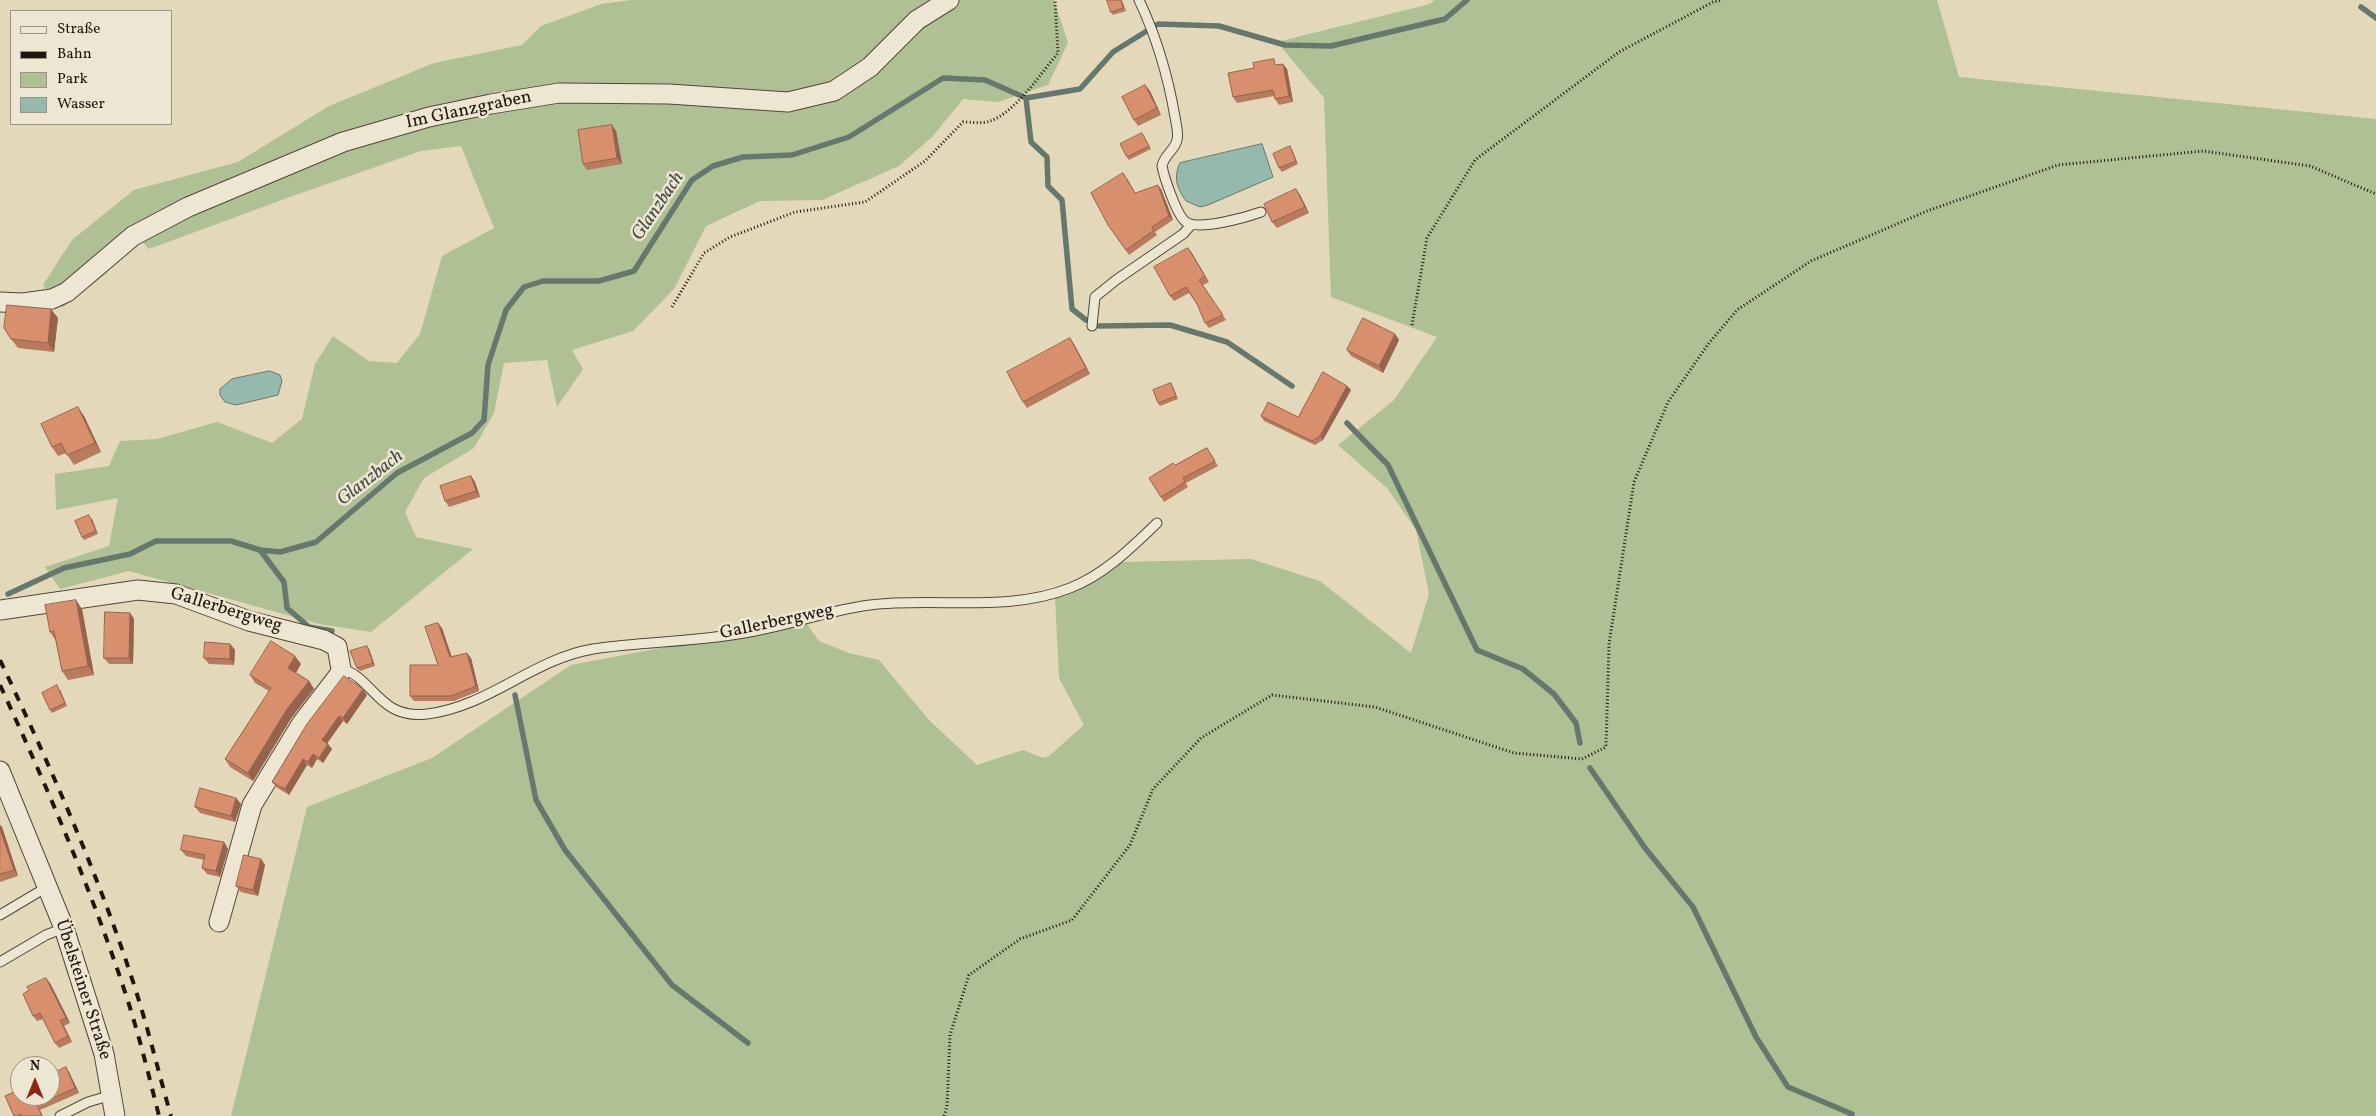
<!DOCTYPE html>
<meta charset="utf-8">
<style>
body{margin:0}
#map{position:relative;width:2376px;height:1116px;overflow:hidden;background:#e4d8ba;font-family:Vollkorn,serif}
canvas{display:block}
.legend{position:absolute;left:10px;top:10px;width:162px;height:115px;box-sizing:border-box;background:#ede6d2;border:1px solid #9b9384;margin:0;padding:6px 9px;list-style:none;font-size:15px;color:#20160e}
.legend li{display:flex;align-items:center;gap:10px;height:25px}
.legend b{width:25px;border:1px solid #9b9384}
.north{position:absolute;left:10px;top:1056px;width:50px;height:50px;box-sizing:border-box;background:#ede6d2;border:1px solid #9b9384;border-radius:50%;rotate:0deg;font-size:14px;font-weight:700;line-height:20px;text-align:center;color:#20160e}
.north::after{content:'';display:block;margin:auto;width:18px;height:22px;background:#8f2418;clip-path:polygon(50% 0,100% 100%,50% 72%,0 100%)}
</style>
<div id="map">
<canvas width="2376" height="1116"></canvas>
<ul class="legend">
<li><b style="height:6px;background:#ede6d2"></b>Straße</li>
<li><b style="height:6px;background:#20160e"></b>Bahn</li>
<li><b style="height:14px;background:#aec094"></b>Park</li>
<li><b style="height:14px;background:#95baad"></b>Wasser</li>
</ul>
<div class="north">N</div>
</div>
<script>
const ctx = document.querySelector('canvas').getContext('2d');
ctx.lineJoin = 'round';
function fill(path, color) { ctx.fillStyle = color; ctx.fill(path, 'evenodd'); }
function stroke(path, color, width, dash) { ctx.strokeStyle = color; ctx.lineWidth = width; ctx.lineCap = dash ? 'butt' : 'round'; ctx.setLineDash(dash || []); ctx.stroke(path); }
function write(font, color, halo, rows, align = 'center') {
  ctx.font = font + ' Vollkorn,serif'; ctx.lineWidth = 5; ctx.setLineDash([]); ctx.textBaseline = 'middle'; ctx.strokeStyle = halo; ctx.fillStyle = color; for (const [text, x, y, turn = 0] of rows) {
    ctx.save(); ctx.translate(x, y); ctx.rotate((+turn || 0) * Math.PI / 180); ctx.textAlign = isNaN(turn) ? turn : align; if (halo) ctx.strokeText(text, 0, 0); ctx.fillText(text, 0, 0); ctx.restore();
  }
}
fill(new Path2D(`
 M 631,0 L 1054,0 L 1068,43 L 1048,85 L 998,102 L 963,99 L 933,136 L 899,166 L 822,200 L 760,201 L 706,226 L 674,289 L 633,331 L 572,350 L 583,369 L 557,407 L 547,360 L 504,363 L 494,413 L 474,448 L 424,478 L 405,512 L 416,537 L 473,549 L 371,632 L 319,624 L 129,571 L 60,589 L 45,567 L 109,546 L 118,498 L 56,510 L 55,474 L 109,466 L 120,441 L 157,439 L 217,422 L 272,443 L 302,419 L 315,364 L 333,336 L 369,361 L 397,363 L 420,334 L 442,256 L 494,228 L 461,146 L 421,151 L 290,197 L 149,249 L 129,227 L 92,257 L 108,272 L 62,308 L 43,285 L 72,240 L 134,190 L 238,162 L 329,106 L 434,63 L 522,45 L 541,26 L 601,4 Z
 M 1434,0 L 1937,0 L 1959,77 L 2376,119 L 2376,1116 L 231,1116 L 307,807 L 432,758 L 571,665 L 708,639 L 807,624 L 819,641 L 849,653 L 879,660 L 929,720 L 977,765 L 1023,750 L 1043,758 L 1049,756 L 1084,725 L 1059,678 L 1055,597 L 1088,585 L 1121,562 L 1251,559 L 1320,581 L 1411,653 L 1429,594 L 1416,530 L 1387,488 L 1338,445 L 1394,400 L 1437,337 L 1331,297 L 1324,98 L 1277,42 L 1430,4 Z`), '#aec094');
const water = new Path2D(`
 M 1262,144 L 1273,177 L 1208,205 L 1200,207 L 1186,201 C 1177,188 1173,178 1180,163 Z
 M 270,371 L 280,375 L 282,381 L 278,395 L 236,405 L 225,402 L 220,395 L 220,389 L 232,379 Z`);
fill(water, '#95baad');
stroke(water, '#66786d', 1);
stroke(new Path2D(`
 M 2361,7 L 2376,18
 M 1026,98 L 1031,142 L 1047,157 L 1048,186 L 1062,200 L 1072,309 L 1086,320
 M 1099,326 L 1170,325 L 1227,342 L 1292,386
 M 1347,423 L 1388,465 L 1477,650 L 1523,669 L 1554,694 L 1576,723 L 1580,743
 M 260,550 L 284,582 L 287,608 L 309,627 L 332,631
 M 8,594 L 64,568 L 130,554 L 156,541 L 231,541 L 260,550 L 280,552 L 316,542 L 397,473 L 472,433 L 484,420 L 488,365 L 506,310 L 524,287 L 543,281 L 599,281 L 634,271 L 692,180 L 713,166 L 743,157 L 792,155 L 849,137 L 943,78 L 985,80 L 1026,98 L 1080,89 L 1113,52 L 1158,24 L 1219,26 L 1285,45 L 1331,46 L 1445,19 L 1467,0
 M 515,695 L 536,800 L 565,850 L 672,985 L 748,1043
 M 1590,768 L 1645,848 L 1693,907 L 1756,1037 L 1788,1087 L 1852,1114`), '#66786d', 5.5);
const lane = new Path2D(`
 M 1139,0 C 1157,38 1168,76 1175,117 C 1176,124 1179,133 1177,140 C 1175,150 1164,155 1162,166 C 1164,177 1177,216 1186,222 C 1199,231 1247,217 1261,212
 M 1092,326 L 1095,297 L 1116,280 L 1183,234 L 1191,225
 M 341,669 C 373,676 378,720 427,714 C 488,707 533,659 593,649 C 646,641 702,642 755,631 C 793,624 830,610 870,605 C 936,597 1007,613 1070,588 C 1104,575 1132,547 1157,523
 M 0,915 L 47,887
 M 0,962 L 46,935 L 64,928
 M 60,1116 L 88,1102 L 112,1095`);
const street = new Path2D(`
 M 0,302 L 23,303 L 52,299 L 67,292 L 133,236 L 188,207 L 343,142 L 429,117 L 491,104 L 559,93 L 669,94 L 788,102 L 834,91 L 870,67 L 917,20 L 949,0
 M 0,610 L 138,590 L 176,594 L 249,621 L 324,640 L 337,647 L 341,669 L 339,675 L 302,723 L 252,805 L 219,922
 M 0,771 L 64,928 L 104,1054 L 115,1116`);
stroke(lane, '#514639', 11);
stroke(street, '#514639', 21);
stroke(new Path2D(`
 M 672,307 L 704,253 L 730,237 L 795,212 L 865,202 L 925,161 L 963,122 C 971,122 983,124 990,121 C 1015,113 1041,73 1058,53 L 1055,0
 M 1412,325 L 1427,238 L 1475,160 L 1619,52 L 1713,2 L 1722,0
 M 944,1116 L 947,1106 L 950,1035 L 969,975 L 1020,939 L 1072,920 L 1130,845 L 1153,789 L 1201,738 L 1272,695 L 1375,707 L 1514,753 L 1582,759 L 1606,747 L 1609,644 L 1634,482 L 1668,402 L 1709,343 L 1737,310 L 1811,261 L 1927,211 L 2058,165 L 2203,151 L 2310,166 L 2376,194`), '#20160e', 3, [1, 2.5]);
stroke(lane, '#ede6d2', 9);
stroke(street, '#ede6d2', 19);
stroke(new Path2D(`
 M 0,660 C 51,768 100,878 136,991 C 149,1032 159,1074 171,1116
 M 0,685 C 47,787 91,889 126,995 C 139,1035 149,1076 159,1116`), '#20160e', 4, [9, 9]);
fill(new Path2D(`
 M 1122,0 L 1126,11 L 1113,15 L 1111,12 Z
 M 1278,65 L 1287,69 L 1293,102 L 1279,105 L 1275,99 L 1274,96 L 1237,103 L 1233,97 Z
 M 1145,85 L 1150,91 L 1161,115 L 1138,126 L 1134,120 Z
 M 612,125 L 616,131 L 622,164 L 587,170 L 583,164 Z
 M 1144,136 L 1151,149 L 1129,160 L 1127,157 Z
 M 1292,149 L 1298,164 L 1282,172 L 1279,168 Z
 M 1127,178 L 1135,193 L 1161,189 L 1173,220 L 1155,232 L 1157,235 L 1129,255 L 1108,225 Z
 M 1296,189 L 1300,195 L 1309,213 L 1277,228 L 1272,222 Z
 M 1188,248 L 1209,282 L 1203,285 L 1226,320 L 1209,328 L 1205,323 L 1197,304 L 1189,293 L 1174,301 L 1170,296 Z
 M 58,318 L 54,352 L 18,348 L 11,339 Z
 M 1395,334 L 1399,340 L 1383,373 L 1351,356 L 1347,350 Z
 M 1074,344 L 1090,374 L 1027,408 L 1023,402 Z
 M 1173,386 L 1178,399 L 1160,406 L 1158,403 Z
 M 1347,386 L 1351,390 L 1323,440 L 1315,445 L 1264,421 L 1261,416 L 1298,417 Z
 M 84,416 L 101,452 L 74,465 L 66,453 L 58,456 L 52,447 Z
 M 1207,448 L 1218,466 L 1186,483 L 1188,487 L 1164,502 L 1161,497 L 1175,465 Z
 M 471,476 L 475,482 L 480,497 L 449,507 L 445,501 Z
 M 92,518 L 98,534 L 84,540 L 82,537 Z
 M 82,609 L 94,675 L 68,680 L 62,671 L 56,641 L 50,632 Z
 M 130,613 L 134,619 L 133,664 L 109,664 L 104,658 Z
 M 442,628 L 452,657 L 471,658 L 479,691 L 454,701 L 414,701 L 410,696 L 438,665 Z
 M 230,644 L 235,650 L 234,665 L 209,664 L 204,658 Z
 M 369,649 L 375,666 L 360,671 L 357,668 Z
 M 301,664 L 296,673 L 309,681 L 314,689 L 292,717 L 253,781 L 230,767 L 225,759 L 269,691 L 255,683 L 250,675 Z
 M 60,689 L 67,706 L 52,713 L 50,710 Z
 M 367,695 L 347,724 L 343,721 L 327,743 L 332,749 L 323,763 L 317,759 L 312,768 L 307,765 L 289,795 L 276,787 L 272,782 L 307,724 Z
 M 236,798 L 241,804 L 235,822 L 200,813 L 195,807 Z
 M 0,825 L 2,827 L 18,876 L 0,882 Z
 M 224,842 L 228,849 L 220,877 L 207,874 L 202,868 L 204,860 L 186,856 L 181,850 Z
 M 261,859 L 265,865 L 258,896 L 241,892 L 236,886 Z
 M 50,983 L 70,1023 L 64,1026 L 72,1042 L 59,1048 L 55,1043 L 43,1019 L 37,1021 L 33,1016 Z
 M 69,1072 L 79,1093 L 40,1110 L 43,1116 L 14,1116 Z`), '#b97b5e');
fill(new Path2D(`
 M 1283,64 L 1287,69 L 1293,102 L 1289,96 Z
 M 1145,85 L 1150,91 L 1161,115 L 1157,108 Z
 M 612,125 L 616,131 L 622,164 L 617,158 Z
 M 1158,185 L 1161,189 L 1173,220 L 1169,216 Z
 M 1296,189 L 1300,195 L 1309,213 L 1305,207 Z
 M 1188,248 L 1192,253 L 1209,282 L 1205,276 Z
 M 51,309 L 58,318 L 54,352 L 48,343 Z
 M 1395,334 L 1399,340 L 1383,373 L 1379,366 Z
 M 1070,338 L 1074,344 L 1090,374 L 1086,368 Z
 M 1347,386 L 1351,390 L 1323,440 L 1320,436 Z
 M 78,407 L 84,416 L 101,452 L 95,443 Z
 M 471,476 L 475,482 L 480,497 L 476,491 Z
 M 76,600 L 82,609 L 94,675 L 88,666 Z
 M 130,613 L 134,619 L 133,664 L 129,658 Z
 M 438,623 L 442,628 L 453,662 L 450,657 Z
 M 230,644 L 235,650 L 234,665 L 230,659 Z
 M 367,646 L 369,649 L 375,666 L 373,663 Z
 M 467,653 L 471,658 L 479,691 L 476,686 Z
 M 295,656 L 301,664 L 294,676 L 288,668 Z
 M 309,681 L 314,689 L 292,717 L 253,781 L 248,773 L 287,709 Z
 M 363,689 L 367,695 L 347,724 L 343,718 Z
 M 339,716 L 343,721 L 326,745 L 322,740 Z
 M 328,744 L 332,749 L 323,763 L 319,758 Z
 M 313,754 L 317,759 L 312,768 L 308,762 Z
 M 303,759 L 307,765 L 289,795 L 285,789 Z
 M 236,798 L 241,804 L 235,822 L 231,816 Z
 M 0,825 L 2,827 L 18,876 L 14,870 L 0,829 Z
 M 224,842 L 228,849 L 220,877 L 216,871 Z
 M 261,859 L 265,865 L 258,896 L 253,890 Z
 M 46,978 L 50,983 L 70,1023 L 66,1018 Z
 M 60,1020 L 64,1026 L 72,1042 L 68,1036 Z
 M 66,1067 L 69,1072 L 79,1093 L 75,1088 Z`), '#96644c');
const building = new Path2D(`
 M 1107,0 L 1121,0 L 1123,8 L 1111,12 Z
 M 1274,59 L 1275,65 L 1283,64 L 1289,96 L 1275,99 L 1273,90 L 1233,97 L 1228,73 L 1254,68 L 1253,63 Z
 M 1145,85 L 1157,108 L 1134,120 L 1122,97 Z
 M 612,125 L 617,158 L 583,164 L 578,130 Z
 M 1142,133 L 1149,146 L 1127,157 L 1120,144 Z
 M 1290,146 L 1296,161 L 1279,168 L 1273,154 Z
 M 1123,173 L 1135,193 L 1158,185 L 1169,216 L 1152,227 L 1154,230 L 1126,250 L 1108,225 L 1091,193 Z
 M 1296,189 L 1305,207 L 1272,222 L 1264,204 Z
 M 1188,248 L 1205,276 L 1199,280 L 1223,315 L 1205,323 L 1197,304 L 1186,287 L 1170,296 L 1154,267 Z
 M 7,305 L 51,309 L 48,343 L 11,339 L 4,328 Z
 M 1363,318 L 1395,334 L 1379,366 L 1347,350 Z
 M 1070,338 L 1086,368 L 1023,402 L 1007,372 Z
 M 1323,372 L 1347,386 L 1320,436 L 1312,441 L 1261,416 L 1268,402 L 1298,417 Z
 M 1171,383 L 1176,396 L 1158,403 L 1153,390 Z
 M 78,407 L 95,443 L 67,455 L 61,443 L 52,447 L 41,424 Z
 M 1207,448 L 1215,461 L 1183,478 L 1185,482 L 1161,497 L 1149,478 L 1173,463 L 1175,465 Z
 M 471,476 L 476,491 L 445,501 L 440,486 Z
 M 89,515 L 96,531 L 82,537 L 75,521 Z
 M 76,600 L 88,666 L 62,671 L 54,631 L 50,632 L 45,605 Z
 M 105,612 L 130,613 L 129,658 L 104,658 Z
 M 438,623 L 450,657 L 467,653 L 476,686 L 451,696 L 410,696 L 410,665 L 438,665 L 425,627 Z
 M 271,641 L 295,656 L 288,668 L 309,681 L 287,709 L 248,773 L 225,759 L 271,688 L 250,675 Z
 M 205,642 L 230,644 L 230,659 L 204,658 Z
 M 367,646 L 373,663 L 357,668 L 350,651 Z
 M 344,676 L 363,689 L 343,718 L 339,716 L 322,740 L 328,744 L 319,758 L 313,754 L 308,762 L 303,759 L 285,789 L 272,782 L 307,724 Z
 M 57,685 L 65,703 L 50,710 L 42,693 Z
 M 200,788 L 236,798 L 231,816 L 195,807 Z
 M 0,829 L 14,870 L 0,874 Z
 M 184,835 L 224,842 L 216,871 L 202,868 L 205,855 L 181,850 Z
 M 244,855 L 261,859 L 253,890 L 236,886 Z
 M 46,978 L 66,1018 L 60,1020 L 68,1036 L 55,1043 L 40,1013 L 33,1016 L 23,994 L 29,990 L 27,987 Z
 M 66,1067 L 75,1088 L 37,1105 L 42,1116 L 21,1116 L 20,1114 L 17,1116 L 14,1116 L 5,1096 L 20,1089 L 20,1096 L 50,1096 L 50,1075 Z`);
fill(building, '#d78f6d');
stroke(building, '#96644c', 1);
write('18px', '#20160e', '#ede6d2', [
 ["Im Glanzgraben",469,111,-12],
 ["Gallerbergweg",226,611,17],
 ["Gallerbergweg",777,623,-12],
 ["Übelsteiner Straße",82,990,72]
]);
write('italic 19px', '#494f46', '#ede6d2', [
 ["Glanzbach",659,207,-56],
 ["Glanzbach",371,479,-38]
]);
</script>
